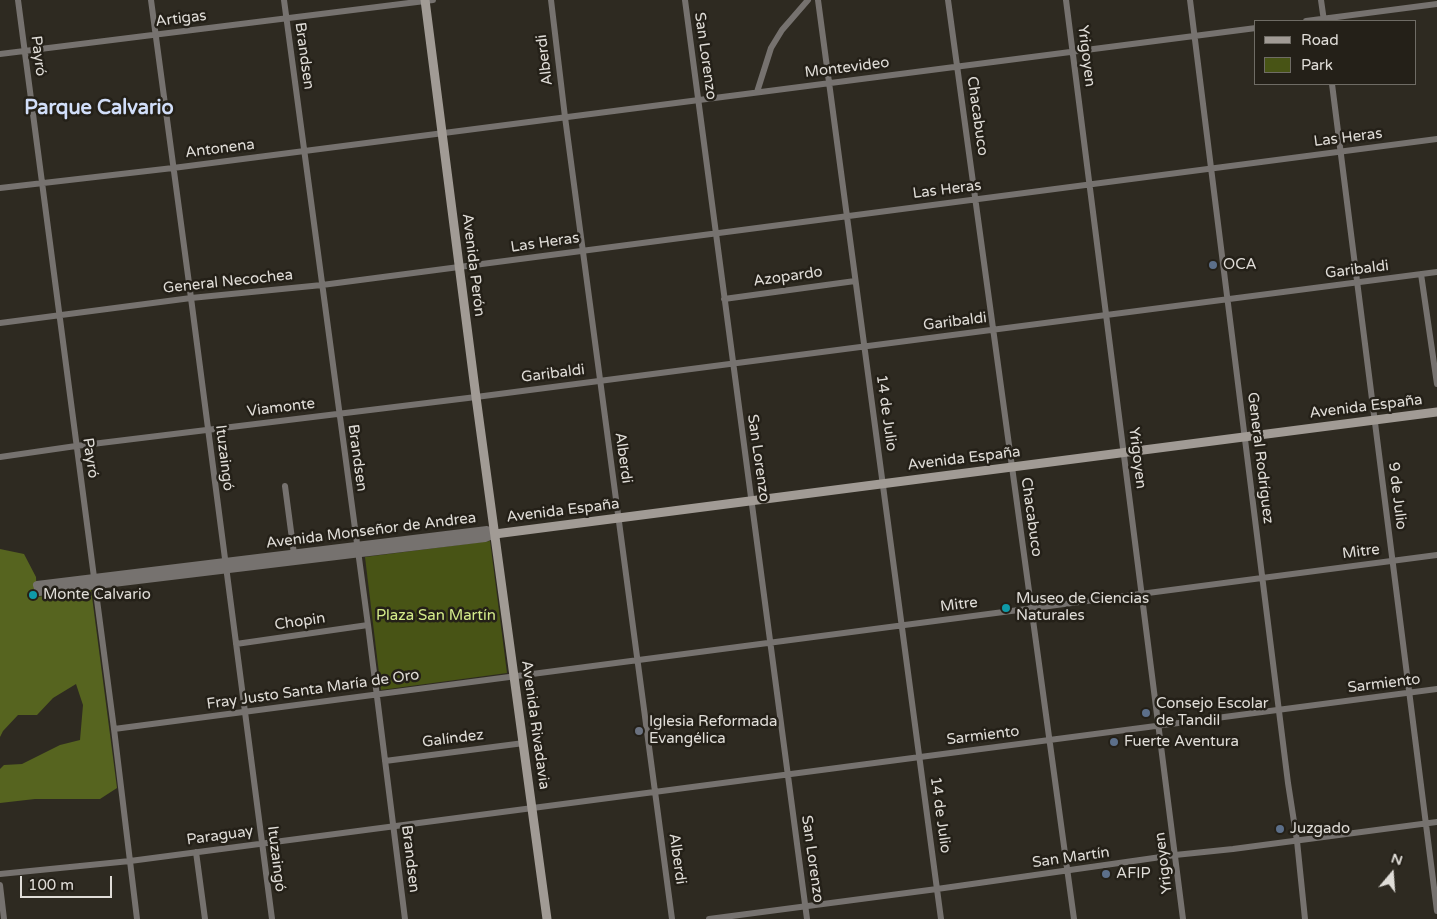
<!DOCTYPE html>
<meta charset="utf-8">
<style>
body{margin:0}
#map{position:relative;width:1437px;height:919px;overflow:hidden;background:#2e2a21;font-family:"Varela Round",sans-serif}
canvas{display:block}
.legend{position:absolute;left:1254px;top:20px;width:162px;height:65px;box-sizing:border-box;background:#242018;border:1px solid #6f6c65;margin:0;padding:6px 9px;list-style:none;font-size:15px;color:#e0ddd8}
.legend li{display:flex;align-items:center;gap:10px;height:25px}
.legend b{width:25px;border:1px solid #6f6c65}
.north{position:absolute;left:1367px;top:849px;width:50px;height:50px;-webkit-text-stroke:4px #242018;paint-order:stroke;rotate:18deg;font-size:14px;font-weight:700;line-height:20px;text-align:center;color:#e0ddd8}
.north::after{content:'';display:block;margin:auto;width:18px;height:22px;background:#e0ddd8;clip-path:polygon(50% 0,100% 100%,50% 72%,0 100%)}
.scale{position:absolute;left:20px;top:876px;width:92px;height:22px;box-sizing:border-box;border:2px solid #e0ddd8;border-top:0;padding-left:6px;font-size:15px;line-height:18px;white-space:nowrap;color:#e0ddd8;-webkit-text-stroke:4px #242018;paint-order:stroke}
</style>
<div id="map">
<canvas width="1437" height="919"></canvas>
<ul class="legend">
<li><b style="height:6px;background:#a19b95"></b>Road</li>
<li><b style="height:14px;background:#485415"></b>Park</li>
</ul>
<div class="north">N</div>
<div class="scale">100 m</div>
</div>
<script>
const ctx = document.querySelector('canvas').getContext('2d');
ctx.lineJoin = 'round';
function fill(path, color) { ctx.fillStyle = color; ctx.fill(path, 'evenodd'); }
function stroke(path, color, width, dash) { ctx.strokeStyle = color; ctx.lineWidth = width; ctx.lineCap = dash ? 'butt' : 'round'; ctx.setLineDash(dash || []); ctx.stroke(path); }
function write(font, color, halo, rows, align = 'center') {
  ctx.font = font + ' "Varela Round",sans-serif'; ctx.lineWidth = 5; ctx.setLineDash([]); ctx.textBaseline = 'middle'; ctx.strokeStyle = halo; ctx.fillStyle = color; for (const [text, x, y, turn = 0] of rows) {
    ctx.save(); ctx.translate(x, y); ctx.rotate((+turn || 0) * Math.PI / 180); ctx.textAlign = isNaN(turn) ? turn : align; if (halo) ctx.strokeText(text, 0, 0); ctx.fillText(text, 0, 0); ctx.restore();
  }
}
fill(new Path2D(`
 M 490,541 L 507,673 L 381,690 L 365,557 Z`), '#485415');
fill(new Path2D(`
 M 0,549 L 24,554 L 36,577 L 37,597 L 91,589 L 117,788 L 100,799 L 35,799 L 0,803 L 0,769 L 4,765 L 22,764 L 60,745 L 80,740 L 83,705 L 76,684 L 53,698 L 37,715 L 18,715 L 3,731 L 0,737 Z`), '#56641f');
stroke(new Path2D(`
 M 18,0 L 114,729 L 137,919
 M 151,0 L 191,298 L 272,919
 M 284,0 L 368,625 L 405,919
 M 551,0 L 565,117 L 672,919
 M 685,0 L 807,919
 M 818,0 L 941,919
 M 948,0 L 1074,919
 M 1066,0 L 1183,919
 M 1190,0 L 1288,783 L 1297,841 L 1305,919
 M 1321,0 L 1324,21
 M 1306,21 L 1437,4
 M 0,54 L 433,0
 M 1332,84 L 1437,911
 M 757,92 L 771,48 L 782,30 L 808,0
 M 0,188 L 173,168 L 1256,28
 M 1421,274 L 1437,384
 M 724,299 L 855,281
 M 0,323 L 191,298 L 322,285 L 459,267 L 1437,139
 M 0,457 L 76,446 L 476,397 L 1437,272
 M 285,486 L 294,554
 M 236,644 L 368,625
 M 114,729 L 1437,555
 M 385,761 L 524,743
 M 196,852 L 205,919
 M 0,874 L 130,861 L 1437,689
 M 0,885 L 4,919
 M 709,919 L 937,889 L 1175,855 L 1233,849 L 1437,822`), '#76726f', 6);
stroke(new Path2D(`
 M 487,530 L 495,534 L 485,538 L 39,592 L 37,585 Z`), '#76726f', 8);
stroke(new Path2D(`
 M 425,0 L 476,397 L 547,919
 M 495,534 L 1437,412`), '#a19b95', 9);
for (const [x, y, r, color] of [
 [1213,265,5,"#5c6f8a"],
 [33,595,5,"#0f9aa8"],
 [1006,608,5,"#0f9aa8"],
 [1146,713,5,"#5c6f8a"],
 [639,731,5,"#6b7280"],
 [1114,742,5,"#5c6f8a"],
 [1280,829,5,"#5c6f8a"],
 [1106,874,5,"#5c6f8a"]
]) { const dot = new Path2D(); dot.arc(x, y, r, 0, 2 * Math.PI); ctx.fillStyle = color; ctx.fill(dot); stroke(dot, '#242018', 2); }
write('15px', '#e0ddd8', '#242018', [
 ["Artigas",181,19,-7],
 ["Payró",38,56,83],
 ["Brandsen",304,56,82],
 ["San Lorenzo",705,56,82],
 ["Yrigoyen",1086,56,83],
 ["Alberdi",545,60,-97],
 ["Montevideo",847,68,-7],
 ["Chacabuco",977,116,82],
 ["Las Heras",1348,138,-7],
 ["Antonena",220,149,-7],
 ["Las Heras",947,190,-7],
 ["Las Heras",545,243,-8],
 ["Avenida Perón",473,265,83],
 ["Garibaldi",1357,270,-7],
 ["Azopardo",788,277,-8],
 ["General Necochea",228,282,-6],
 ["Garibaldi",955,322,-7],
 ["Garibaldi",553,374,-7],
 ["Avenida España",1366,407,-7],
 ["Viamonte",281,408,-7],
 ["14 de Julio",886,413,82],
 ["Payró",90,458,82],
 ["Ituzaingó",224,458,83],
 ["Brandsen",357,458,82],
 ["Alberdi",623,458,82],
 ["San Lorenzo",758,458,82],
 ["Yrigoyen",1137,458,83],
 ["General Rodríguez",1260,458,83],
 ["Avenida España",964,459,-7],
 ["9 de Julio",1397,496,83],
 ["Avenida España",563,511,-7],
 ["Chacabuco",1031,517,82],
 ["Avenida Monseñor de Andrea",371,531,-7],
 ["Mitre",1361,552,-7],
 ["Mitre",959,605,-7],
 ["Chopin",300,622,-8],
 ["Sarmiento",1384,684,-7],
 ["Fray Justo Santa María de Oro",313,690,-8],
 ["Avenida Rivadavia",535,725,82],
 ["Sarmiento",983,736,-7],
 ["Galíndez",453,739,-7],
 ["14 de Julio",940,815,82],
 ["Paraguay",220,836,-8],
 ["San Martín",1071,858,-8],
 ["Ituzaingó",276,859,83],
 ["Brandsen",410,859,83],
 ["Alberdi",677,859,82],
 ["San Lorenzo",812,859,82],
 ["Yrigoyen",1164,863,-97]
]);
write('15px', '#e0ddd8', '#242018', [
 ["OCA",1223,265],
 ["Monte Calvario",43,595],
 ["Museo de Ciencias",1016,599],
 ["Naturales",1016,616],
 ["Consejo Escolar",1156,704],
 ["de Tandil",1156,721],
 ["Iglesia Reformada",649,722],
 ["Evangélica",649,739],
 ["Fuerte Aventura",1124,742],
 ["Juzgado",1290,829],
 ["AFIP",1116,874]
], 'left');
write('15px', '#d4eb8a', '#242018', [
 ["Plaza San Martín",436,616]
]);
write('bold 20px', '#d1def9', '#242018', [
 ["Parque Calvario",99,109]
]);
</script>
